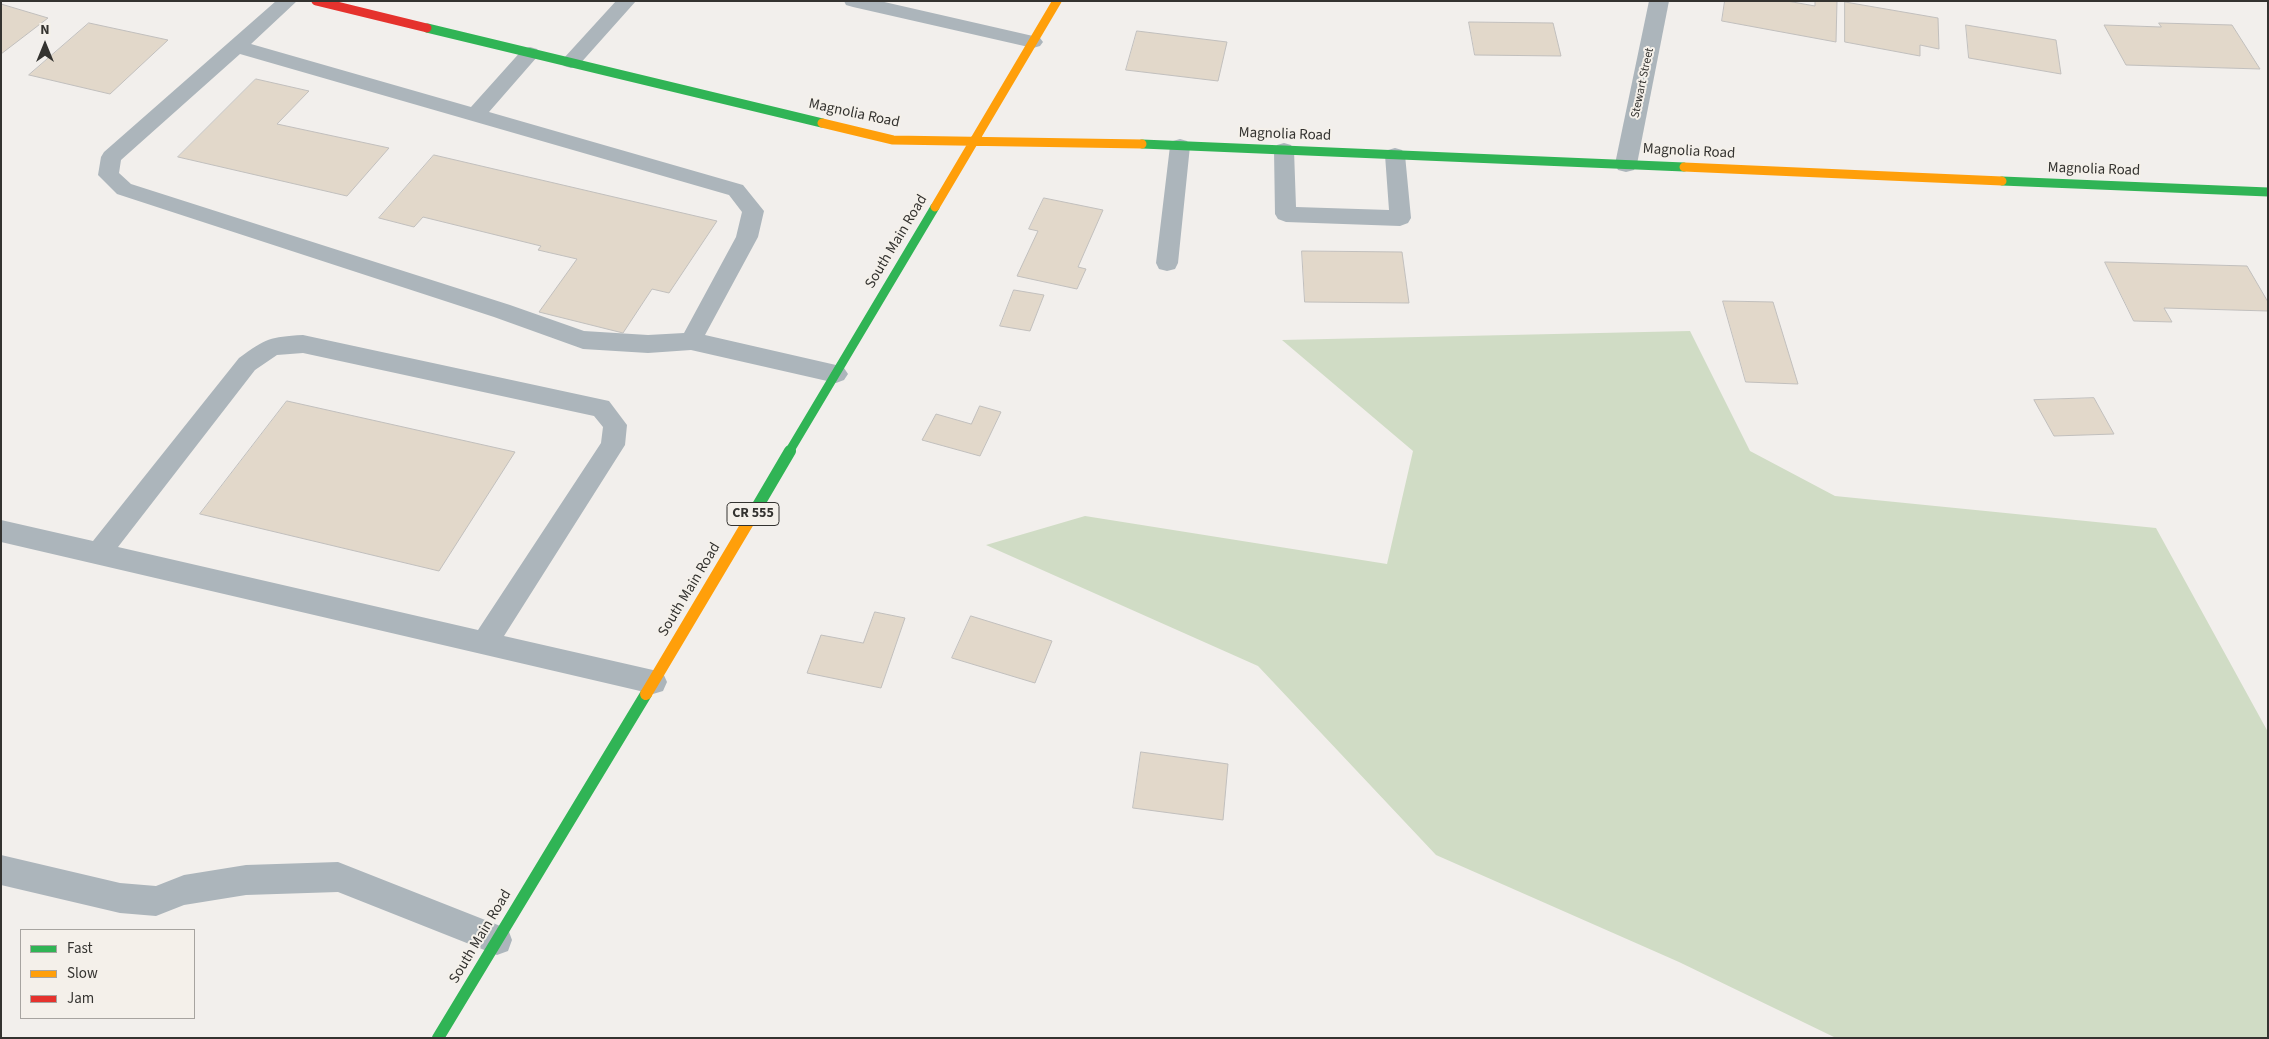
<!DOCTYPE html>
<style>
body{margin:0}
#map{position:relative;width:2269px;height:1039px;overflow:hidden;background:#f2efec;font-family:"Source Sans 3",sans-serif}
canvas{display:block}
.frame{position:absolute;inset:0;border:2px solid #343330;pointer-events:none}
.legend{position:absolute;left:20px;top:929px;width:175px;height:90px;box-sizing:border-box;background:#f4f0ea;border:1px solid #a7a4a0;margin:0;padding:6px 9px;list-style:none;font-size:15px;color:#343330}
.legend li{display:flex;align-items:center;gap:10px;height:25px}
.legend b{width:25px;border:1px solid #a7a4a0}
.north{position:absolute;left:20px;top:20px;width:50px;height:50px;-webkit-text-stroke:4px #f4f0ea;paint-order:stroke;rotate:0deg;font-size:14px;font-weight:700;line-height:20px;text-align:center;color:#343330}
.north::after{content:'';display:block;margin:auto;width:18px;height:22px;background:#343330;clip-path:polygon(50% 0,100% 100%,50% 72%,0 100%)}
</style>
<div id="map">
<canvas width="2269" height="1039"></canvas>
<div class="frame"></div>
<ul class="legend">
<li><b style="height:6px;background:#30b455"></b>Fast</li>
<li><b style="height:6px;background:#ff9f0a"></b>Slow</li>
<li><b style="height:6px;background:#e5322d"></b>Jam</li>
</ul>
<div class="north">N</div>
</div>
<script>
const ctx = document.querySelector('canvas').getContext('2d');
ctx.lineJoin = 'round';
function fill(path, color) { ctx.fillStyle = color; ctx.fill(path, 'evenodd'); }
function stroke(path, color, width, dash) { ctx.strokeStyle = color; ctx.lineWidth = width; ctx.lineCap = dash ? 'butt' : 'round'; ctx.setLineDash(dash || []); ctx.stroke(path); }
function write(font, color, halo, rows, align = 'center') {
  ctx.font = font + ' "Source Sans 3",sans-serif'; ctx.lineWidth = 4; ctx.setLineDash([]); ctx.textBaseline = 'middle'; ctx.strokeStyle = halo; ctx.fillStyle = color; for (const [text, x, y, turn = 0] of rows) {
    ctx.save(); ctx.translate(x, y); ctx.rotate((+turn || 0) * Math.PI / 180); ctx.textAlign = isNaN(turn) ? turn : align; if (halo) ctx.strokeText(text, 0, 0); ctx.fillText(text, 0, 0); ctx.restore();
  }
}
fill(new Path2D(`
 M 1690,331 L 1750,451 L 1835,496 L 2156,528 L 2268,732 L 2268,1038 L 1836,1038 L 1679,962 L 1436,855 L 1258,666 L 986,545 L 1085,516 L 1387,564 L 1413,451 L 1282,340 Z`), '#d0dcc5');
const building = new Path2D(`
 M 1725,1 L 1787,1 L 1815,6 L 1815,1 L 1837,1 L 1836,42 L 1722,21 Z
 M 1845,2 L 1938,18 L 1939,49 L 1920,45 L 1920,56 L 1845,42 Z
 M 1,4 L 48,18 L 1,54 Z
 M 1469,22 L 1553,23 L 1561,56 L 1475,55 Z
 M 89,23 L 168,40 L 110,94 L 29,75 Z
 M 2159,23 L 2232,25 L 2260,69 L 2126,65 L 2104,25 L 2161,27 Z
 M 1966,25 L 2056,40 L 2061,74 L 1969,58 Z
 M 1137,31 L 1227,42 L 1218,81 L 1126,70 Z
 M 256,79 L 309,91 L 277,124 L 389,148 L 347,196 L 178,157 Z
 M 434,155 L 717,221 L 669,293 L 652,289 L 623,333 L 539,312 L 577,259 L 538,250 L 541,246 L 423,217 L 414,227 L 379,218 Z
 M 1044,198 L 1103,210 L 1078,267 L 1086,269 L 1077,289 L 1017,276 L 1038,231 L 1029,229 Z
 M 1302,251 L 1402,252 L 1409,303 L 1305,302 Z
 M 2105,262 L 2247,266 L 2268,302 L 2268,311 L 2164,308 L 2172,322 L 2134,321 Z
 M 1014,290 L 1044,295 L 1030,331 L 1000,326 Z
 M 1723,301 L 1773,302 L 1798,384 L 1746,382 Z
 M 2094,398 L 2114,434 L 2054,436 L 2034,400 Z
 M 287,401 L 515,452 L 439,571 L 200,514 Z
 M 980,406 L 1001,412 L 980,456 L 922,440 L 936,414 L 971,424 Z
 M 875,612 L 905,618 L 881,688 L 807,673 L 821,635 L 863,643 Z
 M 971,616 L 1052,641 L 1035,683 L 952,658 Z
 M 1141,752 L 1228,764 L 1223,820 L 1133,808 Z`);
fill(building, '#e2d8ca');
stroke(building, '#c1bfbd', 1);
fill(new Path2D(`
 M 276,1 L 297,1 L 251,44 L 471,107 L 523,49 L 530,47 L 537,49 L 540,53 L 537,57 L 489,112 L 743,185 L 764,211 L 758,237 L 705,335 L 836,365 L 844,368 L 848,374 L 844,380 L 836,383 L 691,350 L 648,353 L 583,349 L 494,317 L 117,194 L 98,175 L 101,157 L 104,152 ZM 240,54 L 729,195 L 742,212 L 736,237 L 684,333 L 648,335 L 584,331 L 510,305 L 131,184 L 119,173 L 121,160 Z
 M 616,1 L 636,1 L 578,66 L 571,68 L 564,66 L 561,62 L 564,58 Z
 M 844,1 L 880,1 L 1033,36 L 1040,38 L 1043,42 L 1040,46 L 1033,48 L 853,7 L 846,5 Z
 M 1180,139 L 1187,141 L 1190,146 L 1178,263 L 1175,269 L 1167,271 L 1159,269 L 1156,263 L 1170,146 L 1173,141 Z
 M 1284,143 L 1291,145 L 1294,150 L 1296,207 L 1389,210 L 1385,155 L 1388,150 L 1395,148 L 1402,150 L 1405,155 L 1411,218 L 1408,223 L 1400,226 L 1286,222 L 1278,219 L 1275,214 L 1274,150 L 1277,145 Z
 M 303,335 L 609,401 L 627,425 L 625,445 L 504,636 L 653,670 L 663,673 L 667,682 L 663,691 L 653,694 L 1,542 L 1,520 L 93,541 L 239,358 C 267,338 269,337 303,335 ZM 303,353 L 594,416 L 603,427 L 601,443 L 478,630 L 118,547 L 255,370 L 277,355 Z
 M 1,855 L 120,883 L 156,886 L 184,875 L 246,865 L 338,862 L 508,929 L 512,940 L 508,951 L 497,955 L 338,892 L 246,895 L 184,905 L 156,916 L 120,913 L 1,885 Z`), '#acb5bb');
fill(new Path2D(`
 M 1649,1 L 1669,1 L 1637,164 L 1634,170 L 1626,172 L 1618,170 L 1615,164 Z`), '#acb5bb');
stroke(new Path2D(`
 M 427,28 L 822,123
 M 1142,144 L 1684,167
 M 2002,181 L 2268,192
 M 789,452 L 935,207`), '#30b455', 9);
stroke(new Path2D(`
 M 753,514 L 790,451
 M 438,1038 L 646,694`), '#30b455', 12);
stroke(new Path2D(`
 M 822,123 L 893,140 L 1142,144
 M 1684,167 L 2002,181
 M 935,207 L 1057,1`), '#ff9f0a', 9);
stroke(new Path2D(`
 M 646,694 L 753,514`), '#ff9f0a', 12);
stroke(new Path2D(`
 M 316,1 L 427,28`), '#e5322d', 9);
write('12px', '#343330', '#f4f0ea', [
 ["Stewart Street",1643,83,-78]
]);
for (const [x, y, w] of [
 [753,514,52]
]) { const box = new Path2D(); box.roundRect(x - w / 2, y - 11.5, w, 23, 4); ctx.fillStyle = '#f4f0ea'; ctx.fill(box); stroke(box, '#343330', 1); }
write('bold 14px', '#343330', null, [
 ["CR 555",753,514]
]);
write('15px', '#343330', '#f4f0ea', [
 ["Magnolia Road",854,114,12],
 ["Magnolia Road",1285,135,2],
 ["Magnolia Road",1689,152,3],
 ["Magnolia Road",2094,170,2],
 ["South Main Road",897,242,-59],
 ["South Main Road",690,590,-59],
 ["South Main Road",481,937,-59]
]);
</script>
